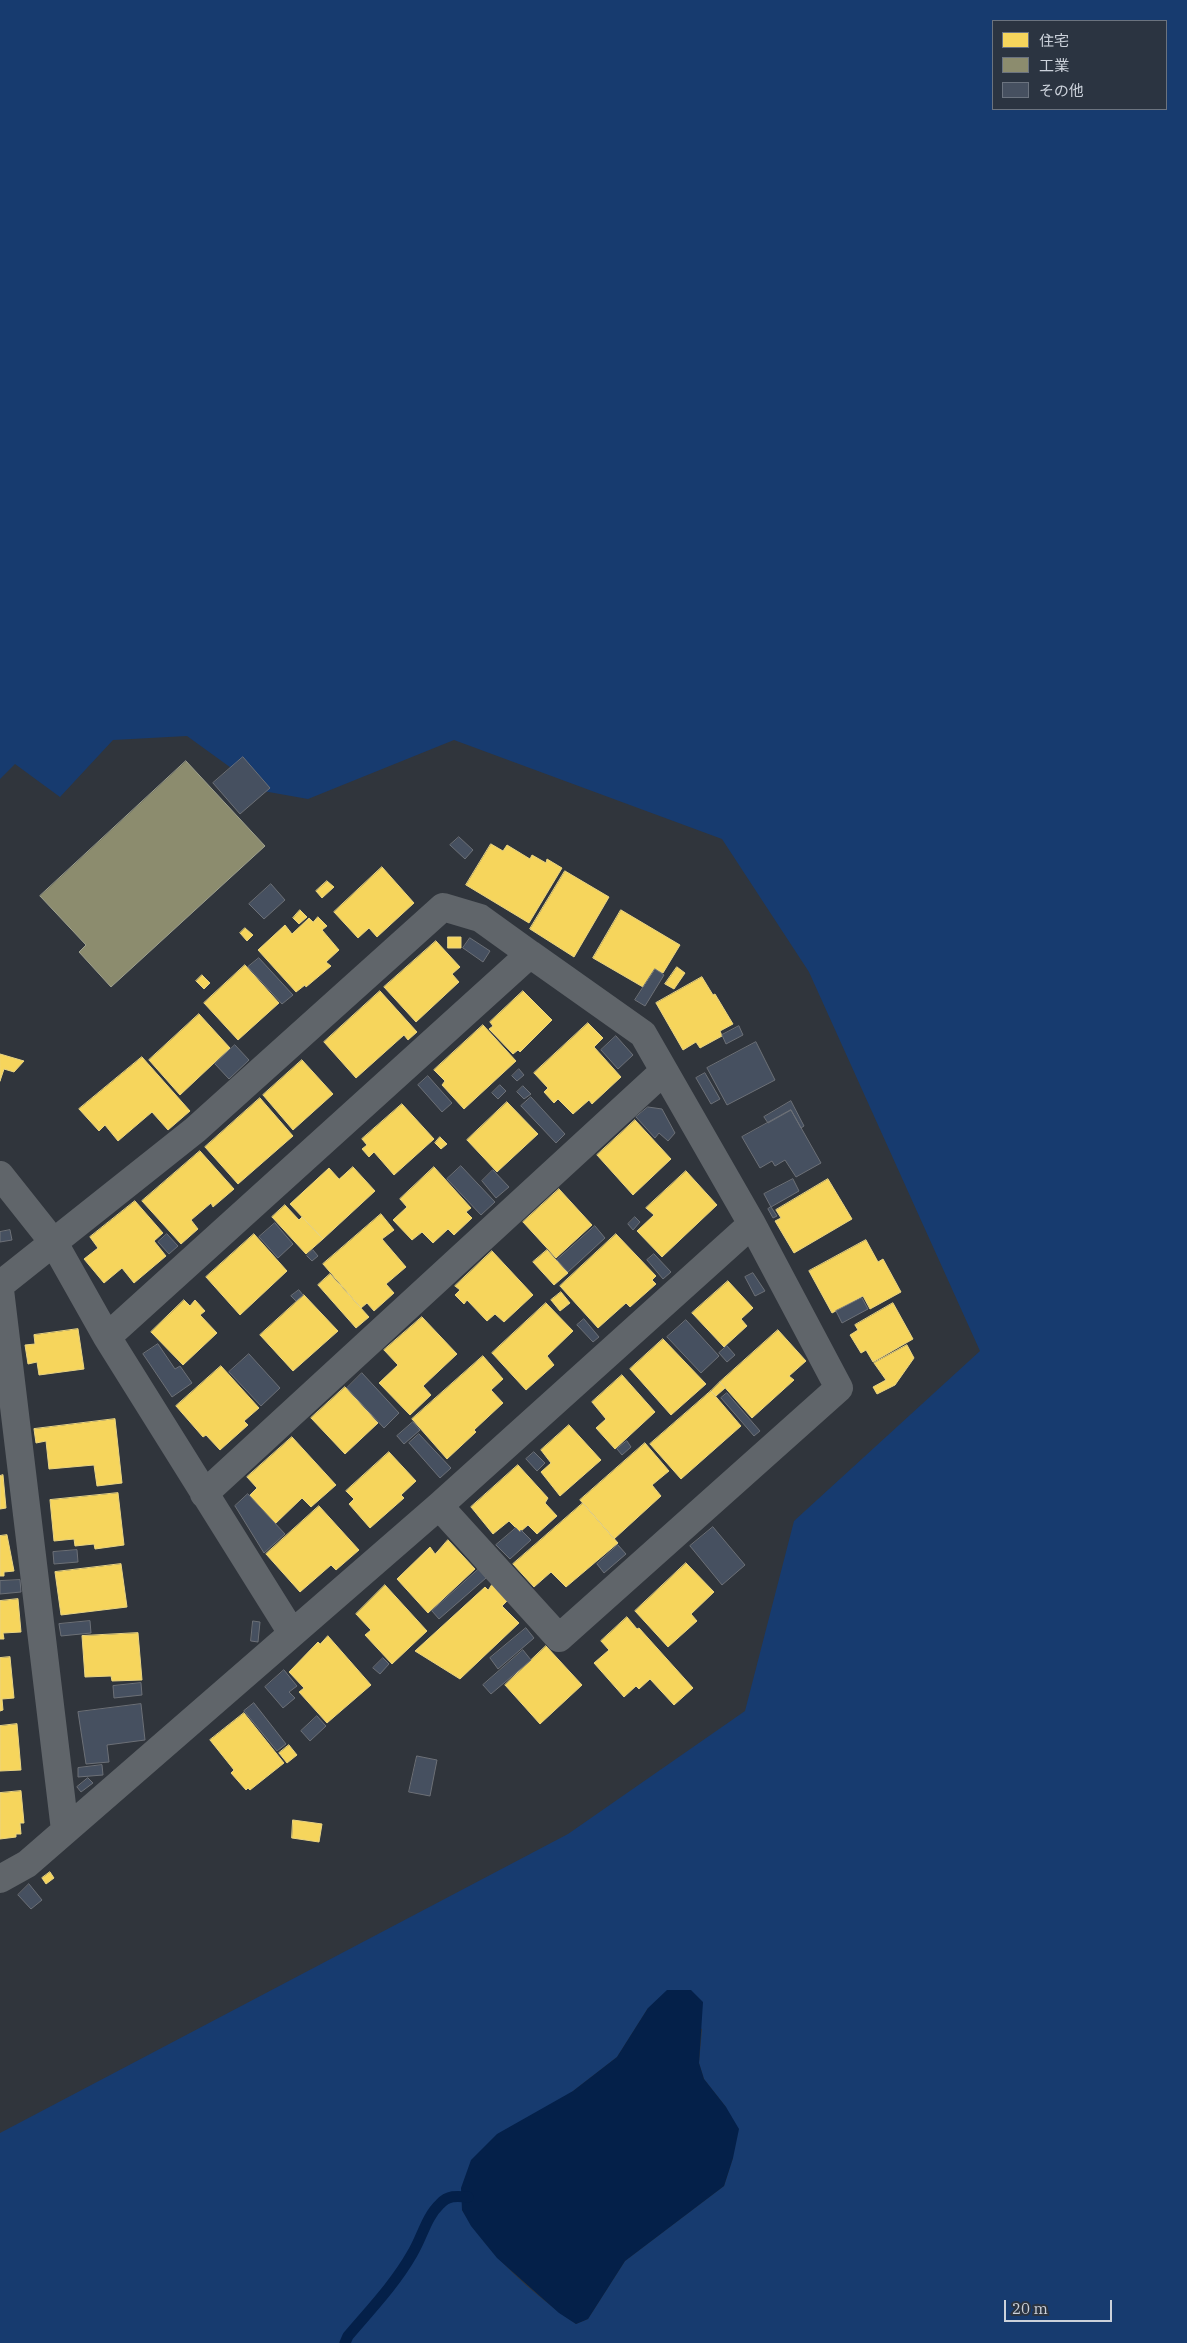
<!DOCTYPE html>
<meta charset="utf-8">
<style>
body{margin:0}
#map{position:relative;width:1187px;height:2343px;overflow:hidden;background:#30353c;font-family:"IBM Plex Serif","Noto Sans JP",serif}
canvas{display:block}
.legend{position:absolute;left:992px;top:20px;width:175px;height:90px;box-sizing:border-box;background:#2b3441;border:1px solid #6b737f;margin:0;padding:6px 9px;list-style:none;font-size:15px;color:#ccd2db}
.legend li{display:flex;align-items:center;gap:10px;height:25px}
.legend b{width:25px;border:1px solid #6b737f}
.scale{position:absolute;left:1004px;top:2300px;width:108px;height:22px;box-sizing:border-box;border:2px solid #ccd2db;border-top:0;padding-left:6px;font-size:15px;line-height:18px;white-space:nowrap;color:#ccd2db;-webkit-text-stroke:4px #2b3441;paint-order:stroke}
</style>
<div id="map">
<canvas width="1187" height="2343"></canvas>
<ul class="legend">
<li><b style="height:14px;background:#f6d55c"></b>住宅</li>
<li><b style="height:14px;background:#8c8c6e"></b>工業</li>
<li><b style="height:14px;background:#465060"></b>その他</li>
</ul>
<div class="scale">20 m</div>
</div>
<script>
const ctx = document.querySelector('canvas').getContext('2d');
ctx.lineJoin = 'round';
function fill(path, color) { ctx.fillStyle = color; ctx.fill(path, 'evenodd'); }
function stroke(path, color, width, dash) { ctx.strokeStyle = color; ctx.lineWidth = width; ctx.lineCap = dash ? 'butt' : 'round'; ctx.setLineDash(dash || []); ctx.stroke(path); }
fill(new Path2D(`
 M 0,0 L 1187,0 L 1187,2343 L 0,2343 L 0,2133 L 568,1834 L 745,1711 L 794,1521 L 980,1351 L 809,972 L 722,839 L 454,740 L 308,799 L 263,791 L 187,736 L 113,740 L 60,797 L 15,764 L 0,779 ZM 993,21 L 1166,21 L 1166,109 L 993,109 ZM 648,2008 L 702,2029 L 699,2063 L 704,2079 L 726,2107 L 733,2158 L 724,2186 L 625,2261 L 588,2319 L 576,2324 C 533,2294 489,2256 462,2210 L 573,2091 L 617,2057 Z`), '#173b6f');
fill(new Path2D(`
 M 667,1990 L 691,1990 L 703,2002 L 699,2063 L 704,2079 L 726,2107 L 739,2129 L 733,2158 L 724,2186 L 625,2261 L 588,2319 L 576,2324 L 559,2313 L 497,2258 L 471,2226 L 462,2210 L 461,2188 L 471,2160 L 497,2134 L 573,2091 L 617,2057 L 648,2008 Z`), '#042049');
const homes = new Path2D(`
 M 491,844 L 503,851 L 507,845 L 530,859 L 532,855 L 546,863 L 547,859 L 562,868 L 529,923 L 466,885 Z
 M 382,867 L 414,903 L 377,937 L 369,928 L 358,938 L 334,912 Z
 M 565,871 L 609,897 L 574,957 L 530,929 Z
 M 327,881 L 334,887 L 322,898 L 316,891 Z
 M 300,910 L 307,917 L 299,924 L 293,918 Z
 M 621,910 L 680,945 L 663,973 L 655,969 L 643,987 L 593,958 Z
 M 318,917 L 327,926 L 322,930 L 339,950 L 326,962 L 331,966 L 306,987 L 305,985 L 296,992 L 258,950 L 285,925 L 292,934 L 309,918 L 313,922 Z
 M 245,928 L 253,935 L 247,941 L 240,933 Z
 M 448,937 L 461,937 L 461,948 L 448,948 Z
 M 436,941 L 460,967 L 452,974 L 459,982 L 416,1022 L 384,987 Z
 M 245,965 L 279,1003 L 238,1040 L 204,1003 Z
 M 677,967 L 685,973 L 674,989 L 665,984 Z
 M 202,975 L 210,983 L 204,989 L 196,981 Z
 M 702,977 L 713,995 L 715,994 L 733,1024 L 720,1031 L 722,1036 L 700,1048 L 696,1042 L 683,1050 L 656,1003 Z
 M 380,991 L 417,1032 L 408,1040 L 404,1035 L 356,1078 L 324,1042 Z
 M 523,991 L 552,1020 L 520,1052 L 518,1050 L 513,1054 L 489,1029 L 493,1026 L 490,1022 Z
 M 199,1014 L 230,1048 L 180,1095 L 149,1060 Z
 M 588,1023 L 603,1038 L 594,1047 L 621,1077 L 592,1104 L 589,1100 L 573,1114 L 558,1099 L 554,1103 L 544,1092 L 548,1088 L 534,1073 Z
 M 483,1025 L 516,1061 L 464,1109 L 442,1085 L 445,1081 L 434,1070 Z
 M 0,1054 L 24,1061 L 14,1072 L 4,1069 L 0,1081 Z
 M 142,1057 L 190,1111 L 168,1130 L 152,1112 L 118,1141 L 105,1125 L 99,1131 L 79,1109 Z
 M 302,1060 L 333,1094 L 293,1130 L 263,1095 Z
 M 260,1098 L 293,1136 L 238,1184 L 205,1147 Z
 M 507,1102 L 538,1134 L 497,1172 L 467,1140 Z
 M 402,1104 L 434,1139 L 394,1175 L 374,1152 L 369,1157 L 362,1149 L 367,1145 L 362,1139 Z
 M 635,1120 L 671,1159 L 633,1195 L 597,1155 Z
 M 440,1137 L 447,1144 L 441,1149 L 435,1143 Z
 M 200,1151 L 234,1189 L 213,1207 L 211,1203 L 191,1220 L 198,1229 L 181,1244 L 142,1201 Z
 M 353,1167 L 375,1191 L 323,1239 L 290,1204 L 329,1168 L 339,1179 Z
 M 434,1167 L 471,1208 L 466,1212 L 472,1218 L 454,1235 L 448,1229 L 433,1243 L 422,1232 L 412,1240 L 393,1220 L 407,1207 L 400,1199 Z
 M 686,1171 L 717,1205 L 662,1257 L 637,1231 L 654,1215 L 646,1208 Z
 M 828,1179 L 852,1219 L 794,1253 L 775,1221 L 781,1218 L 776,1210 Z
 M 559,1189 L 592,1225 L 556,1258 L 523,1222 Z
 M 135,1201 L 163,1233 L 154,1241 L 166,1256 L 134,1283 L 122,1268 L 104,1283 L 84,1259 L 98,1248 L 90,1237 Z
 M 285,1205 L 299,1220 L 302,1217 L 323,1239 L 306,1254 L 272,1217 Z
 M 381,1214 L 394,1230 L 382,1239 L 406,1267 L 386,1284 L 394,1293 L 374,1311 L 367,1303 L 361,1308 L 323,1264 Z
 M 254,1234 L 287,1271 L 240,1315 L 206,1277 Z
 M 616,1234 L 656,1276 L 652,1280 L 656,1284 L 630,1307 L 626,1303 L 598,1328 L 560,1286 Z
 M 866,1240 L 878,1262 L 883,1259 L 901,1292 L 870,1309 L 863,1296 L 832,1313 L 809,1271 Z
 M 547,1250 L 568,1273 L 554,1285 L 533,1262 Z
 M 492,1251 L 533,1295 L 504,1322 L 495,1314 L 487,1321 L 467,1300 L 464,1304 L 455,1295 L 460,1290 L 455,1286 Z
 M 330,1274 L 369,1317 L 356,1328 L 318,1285 Z
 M 728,1281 L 753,1308 L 741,1319 L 747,1326 L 724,1347 L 692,1313 Z
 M 561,1292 L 570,1303 L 560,1311 L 551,1300 Z
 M 304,1295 L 338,1331 L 293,1371 L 260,1335 Z
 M 184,1300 L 190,1306 L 195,1300 L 205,1311 L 200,1315 L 217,1333 L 183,1365 L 151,1332 Z
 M 546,1303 L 573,1331 L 547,1356 L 554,1365 L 526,1390 L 492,1353 Z
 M 893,1303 L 913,1339 L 873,1362 L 866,1350 L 861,1353 L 850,1335 L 858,1330 L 855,1325 Z
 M 422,1317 L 457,1354 L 423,1386 L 431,1395 L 410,1415 L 379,1383 L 398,1365 L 384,1350 Z
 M 78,1329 L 84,1369 L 39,1375 L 37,1362 L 28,1364 L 25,1345 L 35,1344 L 34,1335 Z
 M 778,1330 L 806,1361 L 789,1376 L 794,1380 L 752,1418 L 720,1382 Z
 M 663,1339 L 706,1384 L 671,1415 L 630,1369 Z
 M 907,1345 L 914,1358 L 895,1385 L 877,1394 L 873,1387 L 886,1380 L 874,1363 Z
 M 483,1356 L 503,1379 L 491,1390 L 503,1403 L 474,1430 L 476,1432 L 447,1459 L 412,1419 Z
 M 221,1366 L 259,1408 L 244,1421 L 248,1425 L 220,1450 L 206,1435 L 203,1437 L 176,1406 Z
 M 622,1375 L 655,1412 L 615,1449 L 596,1428 L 606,1419 L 592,1402 Z
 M 720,1382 L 725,1388 L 716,1396 L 711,1391 Z
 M 345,1387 L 378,1423 L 345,1454 L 311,1418 Z
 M 711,1391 L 741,1426 L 681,1479 L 650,1444 Z
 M 115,1419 L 122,1483 L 97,1486 L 94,1465 L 49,1469 L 46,1441 L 36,1443 L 34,1429 Z
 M 569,1425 L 601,1460 L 560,1496 L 541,1472 L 551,1463 L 541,1450 Z
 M 292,1437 L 336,1485 L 311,1507 L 302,1498 L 275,1524 L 249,1496 L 257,1488 L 247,1477 Z
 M 645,1443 L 669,1471 L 652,1485 L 661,1496 L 614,1539 L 580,1500 Z
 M 389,1452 L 416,1481 L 401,1495 L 404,1498 L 370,1528 L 349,1504 L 354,1499 L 346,1491 Z
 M 518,1465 L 548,1498 L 545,1503 L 557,1516 L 537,1534 L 528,1525 L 520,1532 L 509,1521 L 493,1534 L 471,1507 Z
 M 3,1475 L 6,1508 L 0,1509 L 0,1476 Z
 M 118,1493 L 124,1545 L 95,1549 L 94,1544 L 75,1546 L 74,1539 L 54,1541 L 50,1500 Z
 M 583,1503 L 618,1543 L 566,1587 L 551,1572 L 534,1587 L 513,1564 Z
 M 319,1506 L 359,1550 L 336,1570 L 331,1565 L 300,1592 L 266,1554 Z
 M 7,1535 L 14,1571 L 4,1572 L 4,1576 L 0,1576 L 0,1536 Z
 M 448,1540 L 475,1569 L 428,1613 L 397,1579 L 430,1547 L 435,1554 Z
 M 686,1563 L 714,1592 L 691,1614 L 697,1621 L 668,1647 L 635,1611 Z
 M 121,1564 L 127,1607 L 61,1615 L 55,1572 Z
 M 385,1585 L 427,1631 L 392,1664 L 365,1635 L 371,1630 L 356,1614 Z
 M 492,1585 L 507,1601 L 502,1606 L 519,1623 L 460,1679 L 415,1651 L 485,1587 L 488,1590 Z
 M 18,1599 L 21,1632 L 3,1633 L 4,1639 L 0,1639 L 0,1601 Z
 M 627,1617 L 637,1629 L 639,1628 L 693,1688 L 674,1705 L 650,1679 L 639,1689 L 636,1686 L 624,1697 L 594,1663 L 609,1650 L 601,1641 Z
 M 138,1633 L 142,1680 L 112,1681 L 111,1676 L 85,1677 L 82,1636 Z
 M 328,1636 L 371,1685 L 327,1723 L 299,1692 L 304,1688 L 289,1672 L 318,1642 L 320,1644 Z
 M 546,1646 L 582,1685 L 540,1724 L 505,1685 Z
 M 10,1657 L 14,1698 L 2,1699 L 3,1710 L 0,1711 L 0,1658 Z
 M 244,1713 L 284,1763 L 250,1790 L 248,1788 L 246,1790 L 231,1773 L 234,1770 L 210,1740 Z
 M 17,1724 L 21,1770 L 0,1771 L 0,1726 Z
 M 289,1745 L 297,1755 L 287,1763 L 279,1753 Z
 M 21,1791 L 24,1823 L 20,1823 L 21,1834 L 16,1834 L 16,1837 L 0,1839 L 0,1793 Z
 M 293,1820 L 322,1824 L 319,1842 L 292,1838 Z
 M 50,1872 L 54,1878 L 46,1884 L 42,1878 Z`);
fill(homes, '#f6d55c');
stroke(homes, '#e9d482', 1);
const industry = new Path2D(`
 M 186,761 L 265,846 L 111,987 L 79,952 L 86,945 L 40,896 Z`);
fill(industry, '#8c8c6e');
stroke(industry, '#9fa18f', 1);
stroke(new Path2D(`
 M 345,2343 L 348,2336 C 370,2310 395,2284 412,2254 C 422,2238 426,2217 440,2204 C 448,2195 457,2196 468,2197`), '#042049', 11);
const building = new Path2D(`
 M 243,757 L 270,788 L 240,814 L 213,783 Z
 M 459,837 L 473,850 L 465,859 L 450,845 Z
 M 271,884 L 285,900 L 264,919 L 249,904 Z
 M 470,938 L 490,951 L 483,962 L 463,948 Z
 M 259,958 L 293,995 L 282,1004 L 248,967 Z
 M 655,969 L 664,975 L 645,1006 L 635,1000 Z
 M 739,1026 L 743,1035 L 726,1044 L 722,1035 Z
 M 616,1036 L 633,1055 L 618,1069 L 601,1050 Z
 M 756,1042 L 775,1080 L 727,1105 L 707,1068 Z
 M 235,1045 L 249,1060 L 229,1079 L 215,1064 Z
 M 519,1069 L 524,1075 L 517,1081 L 512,1076 Z
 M 705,1073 L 720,1099 L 711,1104 L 696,1078 Z
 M 428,1076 L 452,1103 L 442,1112 L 418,1085 Z
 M 500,1085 L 506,1091 L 498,1099 L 492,1093 Z
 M 523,1086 L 531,1094 L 524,1099 L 517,1092 Z
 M 531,1097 L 565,1134 L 556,1143 L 521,1106 Z
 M 791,1101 L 804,1126 L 801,1128 L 791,1110 L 768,1123 L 764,1117 Z
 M 648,1107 L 662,1109 L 675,1133 L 668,1141 L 659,1133 L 655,1138 L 636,1117 Z
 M 791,1110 L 821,1163 L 796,1177 L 785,1160 L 775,1166 L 772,1161 L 760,1168 L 742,1137 Z
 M 461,1166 L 495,1202 L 481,1215 L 447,1179 Z
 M 493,1170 L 509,1187 L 496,1198 L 482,1181 Z
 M 793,1179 L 799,1191 L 771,1207 L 764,1194 Z
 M 771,1207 L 777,1216 L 773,1218 L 768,1209 Z
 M 635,1217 L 640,1222 L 633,1230 L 628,1224 Z
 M 275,1223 L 293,1244 L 278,1258 L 259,1237 Z
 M 595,1226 L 605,1238 L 568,1272 L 557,1260 Z
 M 10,1230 L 12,1240 L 0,1242 L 0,1232 Z
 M 167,1234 L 178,1246 L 169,1254 L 158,1242 Z
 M 313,1250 L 318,1256 L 312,1261 L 307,1256 Z
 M 654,1254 L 671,1272 L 663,1279 L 647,1260 Z
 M 753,1273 L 765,1291 L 755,1296 L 745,1277 Z
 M 299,1290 L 303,1295 L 296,1301 L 291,1296 Z
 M 862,1298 L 868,1309 L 842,1323 L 836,1311 Z
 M 584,1319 L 599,1337 L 593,1342 L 577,1325 Z
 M 686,1320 L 719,1356 L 701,1373 L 667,1337 Z
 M 158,1344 L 175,1369 L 180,1366 L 192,1383 L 172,1397 L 143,1354 Z
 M 727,1346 L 735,1355 L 727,1362 L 719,1353 Z
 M 249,1354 L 280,1388 L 261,1406 L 229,1372 Z
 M 362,1373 L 399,1413 L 384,1428 L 347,1388 Z
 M 727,1393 L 760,1431 L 754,1436 L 721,1398 Z
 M 413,1422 L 420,1430 L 404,1444 L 397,1436 Z
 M 419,1434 L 451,1468 L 440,1478 L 409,1443 Z
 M 627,1441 L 631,1447 L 622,1455 L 617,1449 Z
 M 534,1452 L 545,1463 L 537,1471 L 526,1459 Z
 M 248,1494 L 285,1534 L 264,1553 L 235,1506 Z
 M 713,1527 L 745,1565 L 722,1585 L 690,1546 Z
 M 516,1528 L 520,1532 L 521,1530 L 531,1540 L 510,1559 L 496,1545 Z
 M 618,1545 L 626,1554 L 604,1573 L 597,1564 Z
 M 77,1550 L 78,1562 L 54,1564 L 53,1552 Z
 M 479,1569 L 486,1578 L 439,1619 L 432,1611 Z
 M 20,1580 L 21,1592 L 0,1594 L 0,1581 Z
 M 90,1621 L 91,1633 L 61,1636 L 59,1624 Z
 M 253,1621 L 260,1622 L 258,1642 L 251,1641 Z
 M 526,1628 L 534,1638 L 498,1669 L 490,1658 Z
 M 523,1650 L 531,1660 L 491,1694 L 483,1685 Z
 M 383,1658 L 389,1664 L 380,1674 L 373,1668 Z
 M 284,1670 L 297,1686 L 289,1692 L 295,1698 L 283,1708 L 265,1687 Z
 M 141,1683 L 142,1695 L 114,1698 L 113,1686 Z
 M 254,1703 L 286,1744 L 277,1751 L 244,1711 Z
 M 141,1704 L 145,1740 L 107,1745 L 109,1762 L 86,1764 L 78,1712 Z
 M 317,1716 L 326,1726 L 310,1741 L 301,1731 Z
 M 417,1756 L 437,1760 L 430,1796 L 409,1792 Z
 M 102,1765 L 103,1775 L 78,1777 L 78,1768 Z
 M 88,1778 L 93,1783 L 81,1792 L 77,1787 Z
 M 29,1884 L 42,1900 L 31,1909 L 18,1895 Z`);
fill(building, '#465060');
stroke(building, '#6c7077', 1);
stroke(new Path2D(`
 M 0,1175 L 54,1243 L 107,1337 L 292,1633
 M 0,1285 L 195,1130 L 443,907 L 480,918 L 530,954
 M 0,1290 L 65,1830
 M 107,1337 L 530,954 L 643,1034 L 752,1224 L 839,1388 L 559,1638 L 439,1506
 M 204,1494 L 664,1071
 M 0,1879 L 27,1864 L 439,1506 L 752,1224`), '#60656a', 28);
</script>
